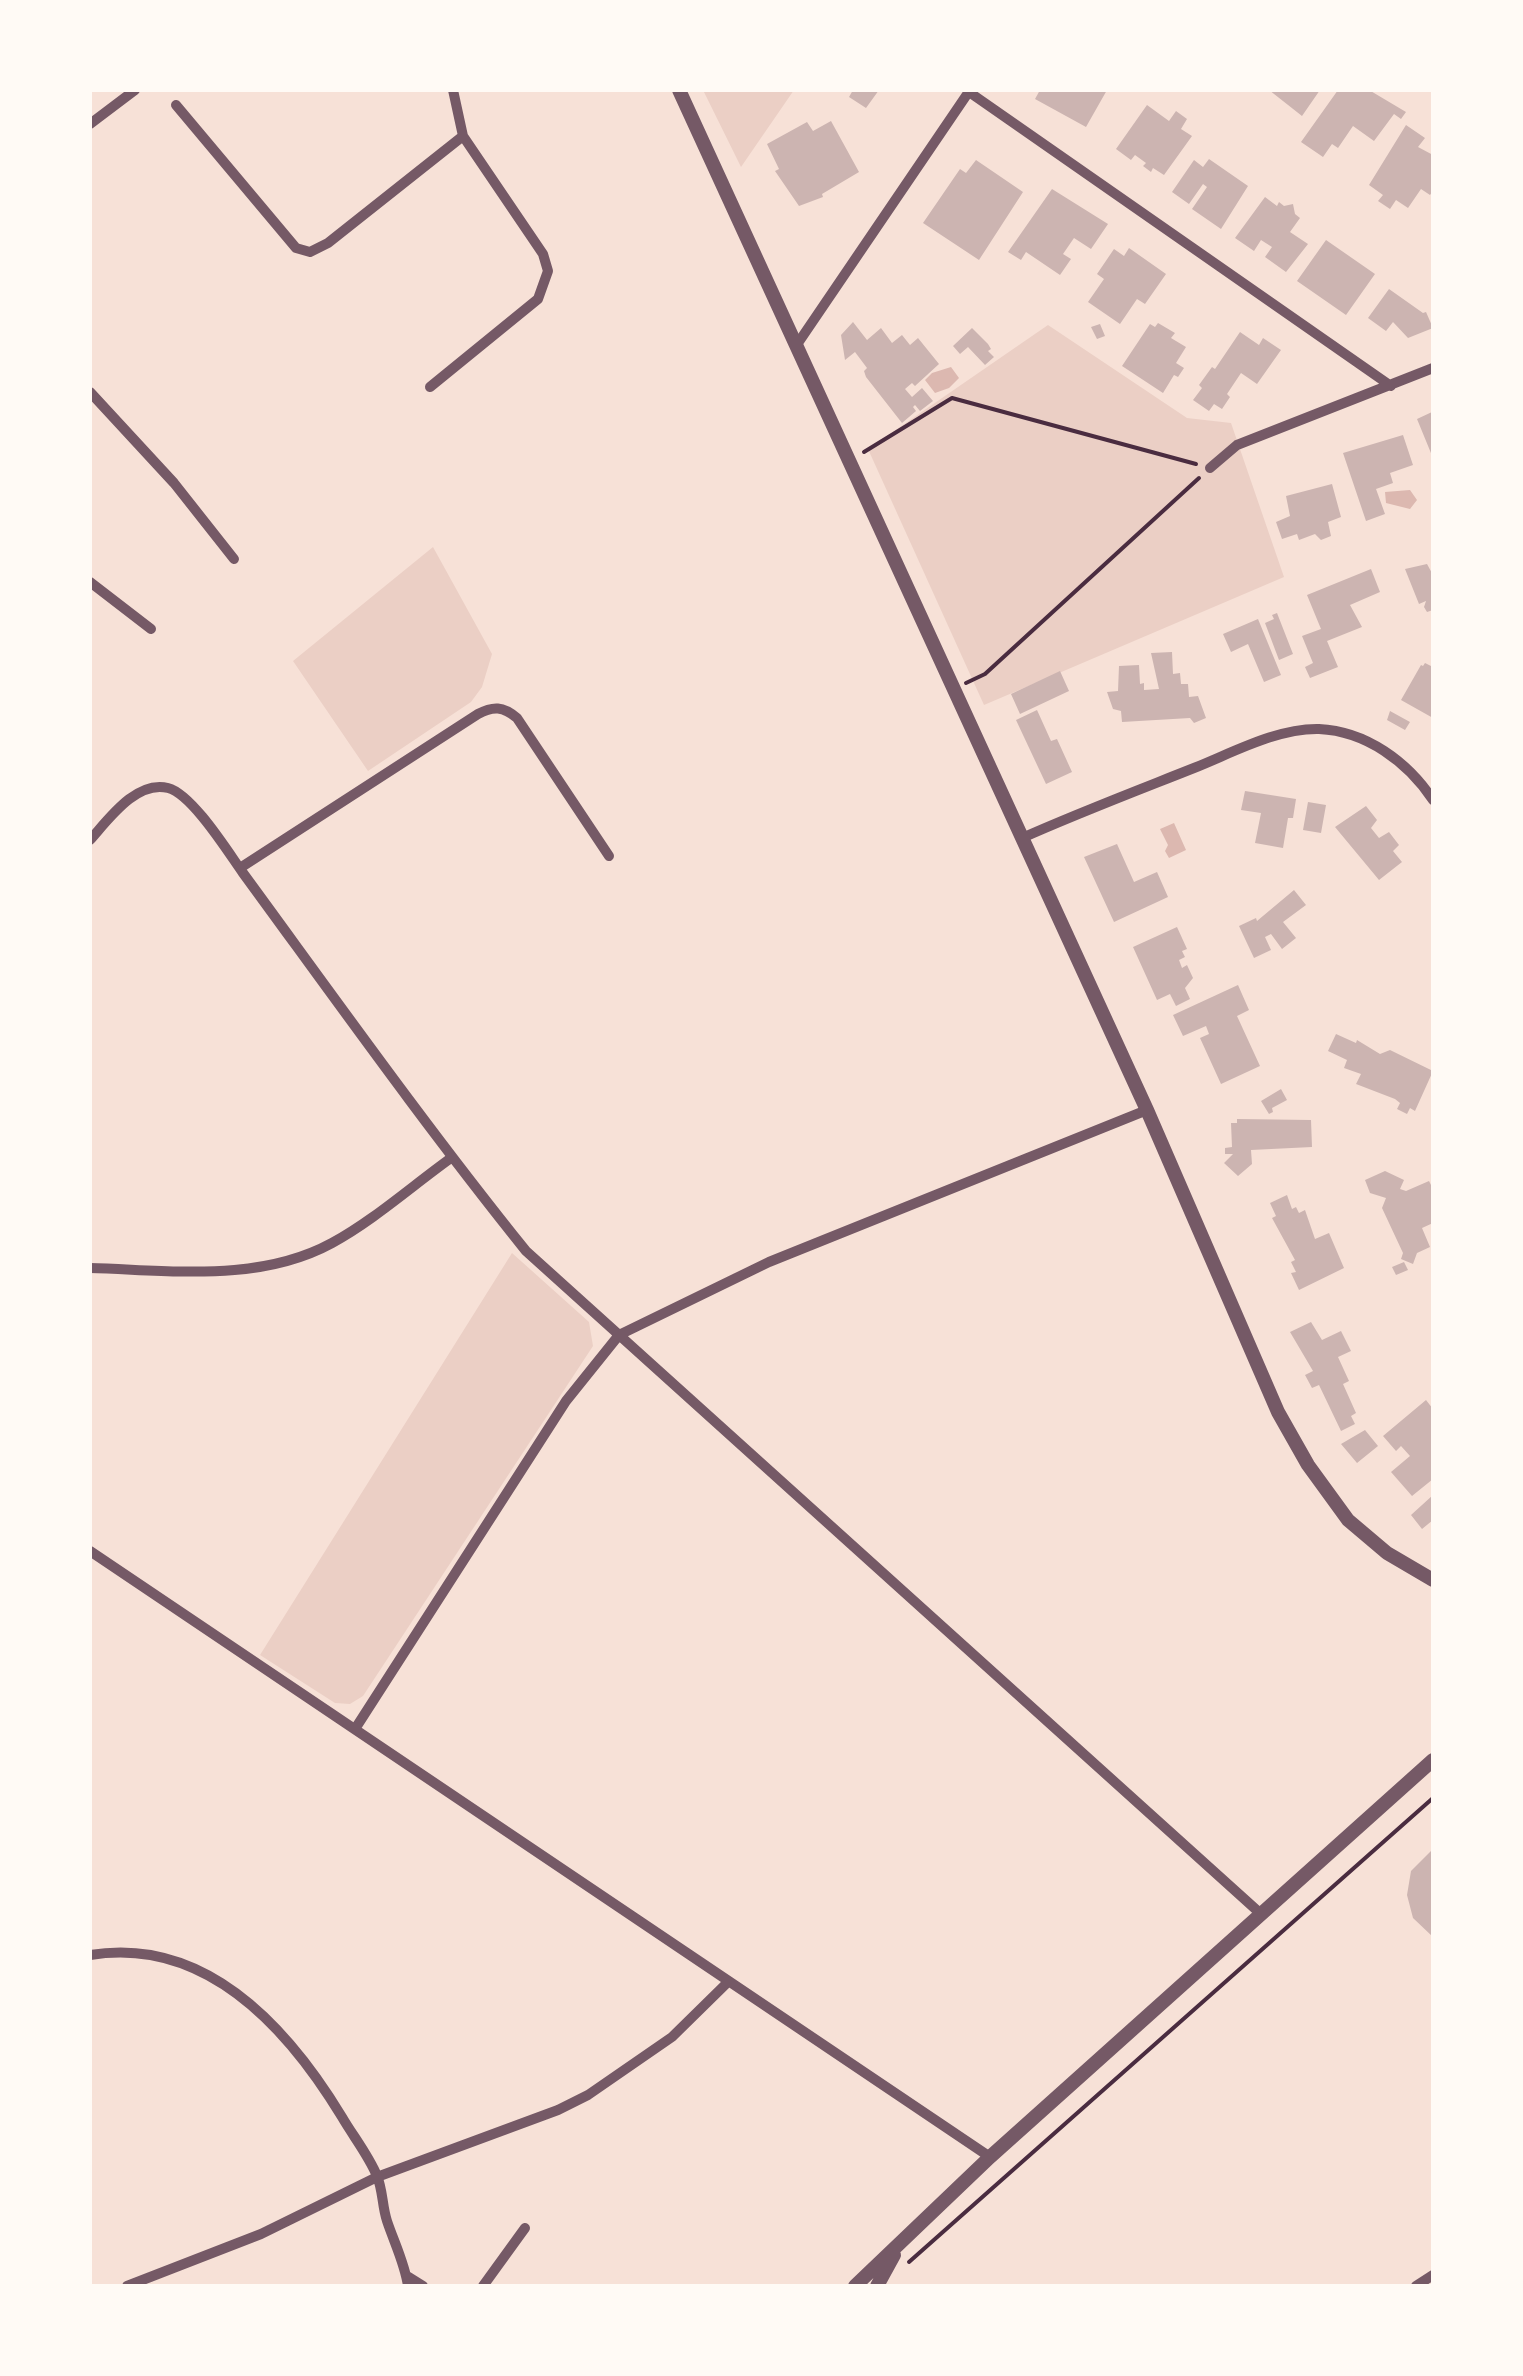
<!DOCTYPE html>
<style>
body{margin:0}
#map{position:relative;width:1523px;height:2376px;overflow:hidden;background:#f7e1d7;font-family:Manrope,sans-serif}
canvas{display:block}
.frame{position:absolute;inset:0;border:92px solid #fffaf5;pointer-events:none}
</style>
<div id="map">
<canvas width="1523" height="2376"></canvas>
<div class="frame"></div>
</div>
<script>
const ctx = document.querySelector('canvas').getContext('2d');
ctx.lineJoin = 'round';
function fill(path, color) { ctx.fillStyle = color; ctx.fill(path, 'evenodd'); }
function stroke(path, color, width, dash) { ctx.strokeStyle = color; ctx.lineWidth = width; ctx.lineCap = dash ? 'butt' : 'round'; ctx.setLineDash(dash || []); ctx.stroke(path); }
fill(new Path2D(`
 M 703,90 L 794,90 L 741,167 Z
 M 1048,325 L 1187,418 L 1231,423 L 1284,577 L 984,705 L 868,449 Z
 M 433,547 L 492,654 L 482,687 L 471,702 L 368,771 L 293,661 Z
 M 512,1253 L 589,1322 L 593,1346 L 363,1696 L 350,1704 L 335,1703 L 260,1655 Z`), '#ebcfc5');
fill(new Path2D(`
 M 951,367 L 959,378 L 949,388 L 935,393 L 925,380 L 932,373 Z
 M 1410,490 L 1417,500 L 1410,509 L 1386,503 L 1385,492 Z
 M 1174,823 L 1186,850 L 1169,858 L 1165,851 L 1168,845 L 1160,829 Z`), '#dcb8b0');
fill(new Path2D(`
 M 853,90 L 879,90 L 866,108 L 849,97 Z
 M 1040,90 L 1107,90 L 1086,127 L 1035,99 Z
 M 1269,90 L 1320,90 L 1302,116 Z
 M 1338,90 L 1369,90 L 1406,112 L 1401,119 L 1394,114 L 1374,141 L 1353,126 L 1338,148 L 1332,144 L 1323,157 L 1301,142 Z
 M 1147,105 L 1169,121 L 1176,111 L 1187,119 L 1181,129 L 1192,136 L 1164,175 L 1153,168 L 1151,172 L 1143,166 L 1146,163 L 1135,155 L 1131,160 L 1116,149 Z
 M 831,121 L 859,172 L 822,194 L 823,197 L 799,206 L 775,171 L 779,169 L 767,144 L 807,122 L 813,131 Z
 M 1406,125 L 1425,138 L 1418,147 L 1433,155 L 1433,191 L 1430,195 L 1421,189 L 1408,208 L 1396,200 L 1390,209 L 1378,201 L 1383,195 L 1369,185 Z
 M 1209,159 L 1248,186 L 1221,229 L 1192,209 L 1207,187 L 1203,184 L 1189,204 L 1172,192 L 1194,160 L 1203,167 Z
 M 976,160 L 1023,192 L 979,260 L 923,223 L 960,169 L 966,173 Z
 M 1052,189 L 1108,224 L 1091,249 L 1074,238 L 1063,254 L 1071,259 L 1060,275 L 1026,252 L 1021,260 L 1008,252 Z
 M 1265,197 L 1277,206 L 1279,202 L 1284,206 L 1293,204 L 1295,214 L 1300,218 L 1290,232 L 1308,244 L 1286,272 L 1265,257 L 1272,247 L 1261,240 L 1254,251 L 1235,238 Z
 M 1326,240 L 1375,274 L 1346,315 L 1297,281 Z
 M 1129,248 L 1166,274 L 1145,304 L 1137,299 L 1120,324 L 1088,302 L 1104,279 L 1097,274 L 1114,249 L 1124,256 Z
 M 1389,289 L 1423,313 L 1426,312 L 1433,328 L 1408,338 L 1393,322 L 1386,331 L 1368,318 Z
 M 853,322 L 867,340 L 881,328 L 892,343 L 902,335 L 910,345 L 918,338 L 939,364 L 915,386 L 912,383 L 905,389 L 912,397 L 922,388 L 933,401 L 920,411 L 915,405 L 913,407 L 916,411 L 902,423 L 866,377 L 864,371 L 867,368 L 855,352 L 845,360 L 841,335 Z
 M 1158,323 L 1175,333 L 1171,338 L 1186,347 L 1176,363 L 1184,368 L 1178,377 L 1174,375 L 1163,393 L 1122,366 L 1150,324 L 1155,327 Z
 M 1100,324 L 1105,336 L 1097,339 L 1091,327 Z
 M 972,328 L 988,344 L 991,349 L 988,351 L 994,357 L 985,365 L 968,347 L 960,354 L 953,346 Z
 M 1240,332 L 1259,345 L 1263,338 L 1281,350 L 1257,384 L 1241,373 L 1227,394 L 1230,397 L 1222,409 L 1214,404 L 1209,411 L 1193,400 L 1202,388 L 1199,385 L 1212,367 L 1215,369 Z
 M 1432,412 L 1433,415 L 1433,458 L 1417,419 Z
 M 1403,435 L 1413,465 L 1390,473 L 1393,483 L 1376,489 L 1385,514 L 1366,521 L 1343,453 Z
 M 1332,484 L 1341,517 L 1328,522 L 1331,536 L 1321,540 L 1315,534 L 1299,540 L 1297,534 L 1282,539 L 1276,522 L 1290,516 L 1286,496 Z
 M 1427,564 L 1433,575 L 1433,610 L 1427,612 L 1424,607 L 1426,601 L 1419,604 L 1405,569 Z
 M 1371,569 L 1380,592 L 1350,605 L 1362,627 L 1327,641 L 1338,667 L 1310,678 L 1305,667 L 1313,663 L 1302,636 L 1321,629 L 1307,595 Z
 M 1277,613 L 1293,654 L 1279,660 L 1265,623 L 1274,619 L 1272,615 Z
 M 1258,619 L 1281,675 L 1264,682 L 1248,644 L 1231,652 L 1223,634 Z
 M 1172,652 L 1173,674 L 1180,673 L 1181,684 L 1188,684 L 1189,697 L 1198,696 L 1206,718 L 1194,723 L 1190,718 L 1122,722 L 1121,711 L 1113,709 L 1107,692 L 1118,691 L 1119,666 L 1139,665 L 1140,684 L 1144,683 L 1144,690 L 1159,689 L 1151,653 Z
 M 1425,663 L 1433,667 L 1433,718 L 1401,700 L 1421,665 L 1423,666 Z
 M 1060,671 L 1069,691 L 1020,714 L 1011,694 Z
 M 1037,710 L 1051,741 L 1057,739 L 1072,772 L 1046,784 L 1016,720 Z
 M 1390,711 L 1410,722 L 1405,730 L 1387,720 Z
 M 1245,791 L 1296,799 L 1293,818 L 1288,818 L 1283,848 L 1255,843 L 1261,813 L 1241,810 Z
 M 1308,802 L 1326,805 L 1321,833 L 1303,830 Z
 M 1366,806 L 1377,820 L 1371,828 L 1379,838 L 1389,832 L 1399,845 L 1393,851 L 1402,862 L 1379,880 L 1335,827 Z
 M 1117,844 L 1134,882 L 1157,872 L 1168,897 L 1114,922 L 1084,857 Z
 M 1294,890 L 1306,905 L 1283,922 L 1296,938 L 1282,949 L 1271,934 L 1265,937 L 1271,950 L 1254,958 L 1239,926 L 1256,918 L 1257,921 Z
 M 1177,927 L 1187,949 L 1182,951 L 1185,957 L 1179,960 L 1182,968 L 1187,965 L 1193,978 L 1185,988 L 1190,999 L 1176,1006 L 1170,994 L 1157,1000 L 1133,947 Z
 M 1238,985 L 1249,1010 L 1237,1016 L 1260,1066 L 1221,1084 L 1200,1038 L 1209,1034 L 1206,1026 L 1183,1036 L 1173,1015 Z
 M 1336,1034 L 1356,1043 L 1357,1040 L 1380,1054 L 1390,1050 L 1433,1071 L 1415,1111 L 1410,1108 L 1407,1114 L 1397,1109 L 1400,1103 L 1395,1099 L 1356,1084 L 1361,1074 L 1344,1068 L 1347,1060 L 1328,1051 Z
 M 1281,1089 L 1287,1100 L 1272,1108 L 1273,1112 L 1269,1114 L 1261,1101 Z
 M 1237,1119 L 1311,1120 L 1312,1147 L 1251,1150 L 1252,1164 L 1238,1176 L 1224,1163 L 1233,1154 L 1225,1154 L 1225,1148 L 1232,1147 L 1231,1123 L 1237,1123 Z
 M 1385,1171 L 1404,1180 L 1400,1189 L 1406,1191 L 1429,1181 L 1433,1189 L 1433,1223 L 1422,1228 L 1430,1247 L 1417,1253 L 1413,1264 L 1401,1259 L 1403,1253 L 1382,1208 L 1386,1198 L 1370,1193 L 1365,1180 Z
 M 1287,1195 L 1292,1209 L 1296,1207 L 1299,1213 L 1305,1210 L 1315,1239 L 1329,1233 L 1344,1268 L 1299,1290 L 1291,1273 L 1296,1272 L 1291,1262 L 1295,1260 L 1272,1218 L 1276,1216 L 1270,1203 Z
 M 1404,1262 L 1408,1270 L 1396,1275 L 1392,1267 Z
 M 1311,1322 L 1322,1340 L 1341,1331 L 1351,1351 L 1338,1357 L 1349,1381 L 1343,1384 L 1356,1413 L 1351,1416 L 1355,1424 L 1341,1431 L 1319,1385 L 1312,1388 L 1305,1375 L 1313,1371 L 1290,1332 Z
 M 1426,1400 L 1433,1409 L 1433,1479 L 1412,1496 L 1391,1472 L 1410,1456 L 1401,1446 L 1396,1451 L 1383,1436 Z
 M 1365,1430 L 1378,1446 L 1357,1463 L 1341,1444 Z
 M 1433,1495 L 1433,1520 L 1422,1529 L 1411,1515 Z
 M 1433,1849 L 1433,1937 L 1413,1918 L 1407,1895 L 1411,1871 Z`), '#ccb4b1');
stroke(new Path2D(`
 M 864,452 L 952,398 L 1196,464
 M 966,683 L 985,674 L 1199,478
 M 909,2262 L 1433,1798`), '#4a2c40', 4);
stroke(new Path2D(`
 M 969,92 L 1391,386
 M 176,105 L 296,248 L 310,252 L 328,243 L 463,136
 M 90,124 L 135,90
 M 796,346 L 970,90
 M 430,387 L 538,299 L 548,271 L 543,254 L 463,136 L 453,90
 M 90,392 L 174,483 L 234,559
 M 1210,468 L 1237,445 L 1433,368
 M 90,582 L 151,629
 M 1022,838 C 1078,813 1136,791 1194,768 C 1232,753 1277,728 1319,729 C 1366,731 1408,762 1433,800
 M 90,840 C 108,820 136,780 168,788 C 192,794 228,852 243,873 C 336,1000 427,1128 526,1251 L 1261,1914
 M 240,868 L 478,714 C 493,706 503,706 517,718 L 609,856
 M 90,1268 C 170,1270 259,1283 332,1243 C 374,1220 412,1186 451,1158
 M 90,1551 L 990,2157
 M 355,1729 L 566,1401 L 619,1335 L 769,1262 L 1147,1110
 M 90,1955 C 206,1936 288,2028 342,2117 C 353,2136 369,2156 377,2176 C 383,2190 382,2206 387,2221 C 394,2242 405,2264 408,2286
 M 407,2276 L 423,2286
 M 127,2286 L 261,2234 L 377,2177 L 558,2110 L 588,2095 L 672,2037 L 728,1982
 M 483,2286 L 525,2228
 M 1416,2286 L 1433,2275`), '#755966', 10);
stroke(new Path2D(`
 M 679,90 L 1147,1110 L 1278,1412 L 1308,1465 L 1348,1520 L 1387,1553 L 1433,1580
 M 855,2286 L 990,2157 L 1433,1760
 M 877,2286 L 894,2255`), '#755966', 14);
</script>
